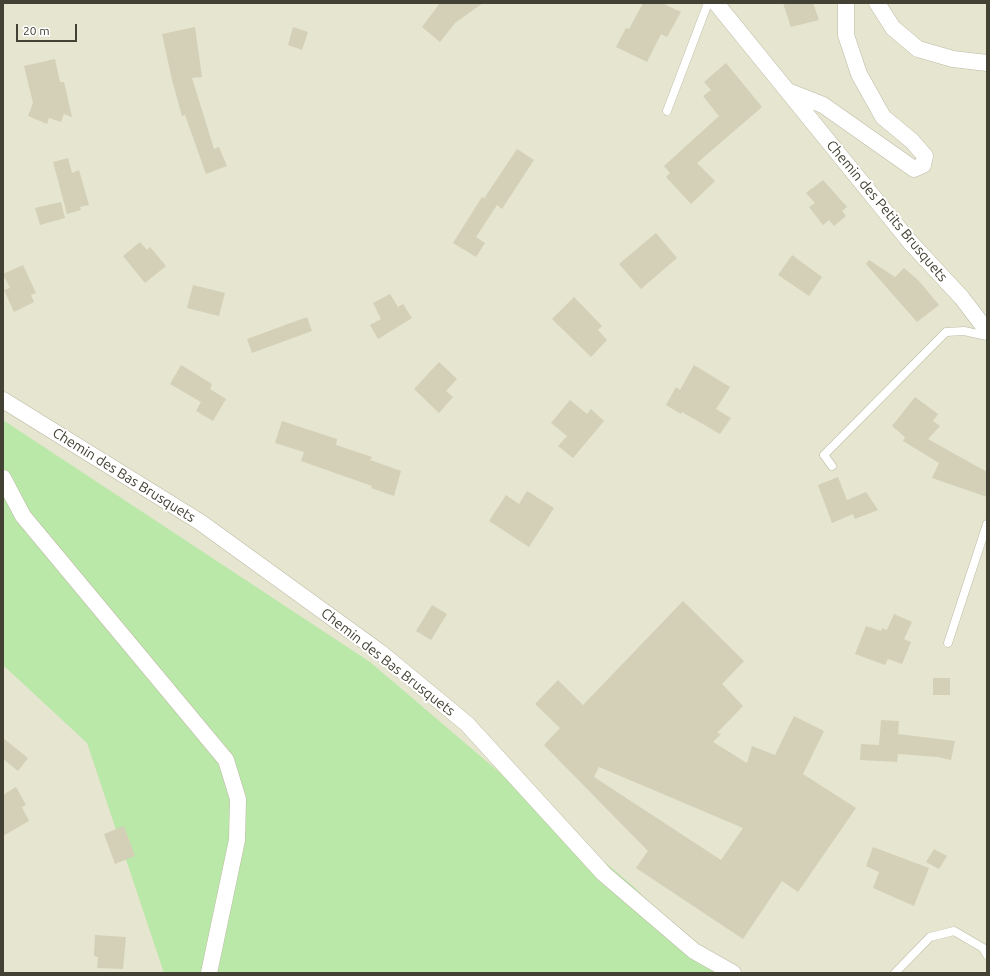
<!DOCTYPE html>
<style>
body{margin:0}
#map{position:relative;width:990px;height:976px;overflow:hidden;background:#f2f1e2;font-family:Ubuntu,sans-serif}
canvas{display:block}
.frame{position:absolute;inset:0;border:4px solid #434133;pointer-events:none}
.scale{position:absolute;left:16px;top:24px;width:61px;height:18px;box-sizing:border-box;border:2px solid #434133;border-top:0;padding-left:5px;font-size:12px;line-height:14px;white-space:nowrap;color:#434133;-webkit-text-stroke:3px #fff;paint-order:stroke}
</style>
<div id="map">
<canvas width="990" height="976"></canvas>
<div class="frame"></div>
<div class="scale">20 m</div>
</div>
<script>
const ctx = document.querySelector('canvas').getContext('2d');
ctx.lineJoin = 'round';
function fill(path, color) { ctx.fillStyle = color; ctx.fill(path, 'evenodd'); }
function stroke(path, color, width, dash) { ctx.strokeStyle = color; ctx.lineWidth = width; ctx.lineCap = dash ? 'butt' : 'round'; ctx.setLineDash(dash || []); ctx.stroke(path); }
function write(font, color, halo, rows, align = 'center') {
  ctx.font = font + ' Ubuntu,sans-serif'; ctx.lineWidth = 4; ctx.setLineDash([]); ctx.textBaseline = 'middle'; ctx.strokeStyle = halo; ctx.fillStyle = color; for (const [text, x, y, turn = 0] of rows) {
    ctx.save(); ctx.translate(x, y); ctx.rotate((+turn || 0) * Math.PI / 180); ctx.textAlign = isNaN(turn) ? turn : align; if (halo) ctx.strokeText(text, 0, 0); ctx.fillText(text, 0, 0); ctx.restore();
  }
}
fill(new Path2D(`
 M 3,3 L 987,3 L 987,973 L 3,973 Z`), '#e6e5d0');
fill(new Path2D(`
 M 3,420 L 370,662 L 634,887 L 719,973 L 164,973 L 87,743 L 3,665 Z`), '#bae8a9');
fill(new Path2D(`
 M 440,3 L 483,3 L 455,23 L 440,42 L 422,27 Z
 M 643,3 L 662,3 L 681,12 L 667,37 L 661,34 L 647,62 L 616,47 L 626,28 L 629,29 Z
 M 783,3 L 813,3 L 819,20 L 791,27 Z
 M 195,27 L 202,77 L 192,78 L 214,149 L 219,147 L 227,166 L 206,174 L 185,115 L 182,116 L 172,80 L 162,34 Z
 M 293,27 L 308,32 L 302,50 L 288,45 Z
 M 55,59 L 60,82 L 64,82 L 72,117 L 64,114 L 61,122 L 49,118 L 47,124 L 28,116 L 33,103 L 24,66 Z
 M 726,63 L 762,107 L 697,163 L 715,181 L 691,204 L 666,177 L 670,173 L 664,166 L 719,116 L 703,96 L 711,90 L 704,82 Z
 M 517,149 L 534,160 L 502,209 L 497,205 L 476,237 L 485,243 L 476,257 L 453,243 L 482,197 L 488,199 L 485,197 Z
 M 68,158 L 72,173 L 79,170 L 89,205 L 80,207 L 81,210 L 67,214 L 53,162 Z
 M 823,180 L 847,207 L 842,211 L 846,216 L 834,226 L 829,220 L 823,225 L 809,207 L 815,203 L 806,193 Z
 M 61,202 L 65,218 L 40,225 L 35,208 Z
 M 656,233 L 677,258 L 641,289 L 619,264 Z
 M 140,242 L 147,250 L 150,247 L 166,266 L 145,283 L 123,256 Z
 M 792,255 L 822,277 L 809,296 L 778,275 Z
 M 869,260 L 895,277 L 904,268 L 919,281 L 939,305 L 917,322 L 866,264 Z
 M 23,265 L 36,293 L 31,295 L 34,302 L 14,312 L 4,290 L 10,288 L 3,274 Z
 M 193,285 L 225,293 L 219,316 L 187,308 Z
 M 390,294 L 398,307 L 403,304 L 412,318 L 378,339 L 370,325 L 381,319 L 373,303 Z
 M 574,297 L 602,326 L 598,330 L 607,340 L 591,357 L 552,319 Z
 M 307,317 L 312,331 L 252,353 L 247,339 Z
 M 439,362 L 457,379 L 446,391 L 453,397 L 439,413 L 414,389 Z
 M 181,365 L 212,384 L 210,389 L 226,399 L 213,421 L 196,411 L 201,402 L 170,384 Z
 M 694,365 L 730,387 L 716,409 L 731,418 L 720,434 L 682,412 L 681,414 L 666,405 L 676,387 L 680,390 Z
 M 915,397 L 938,414 L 933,421 L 940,426 L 928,439 L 987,472 L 987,497 L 932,478 L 939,463 L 903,441 L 905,437 L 892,426 Z
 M 570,400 L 587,414 L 591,409 L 604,421 L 573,458 L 558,446 L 567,436 L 551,423 Z
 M 282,421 L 337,439 L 336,445 L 372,457 L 370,460 L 401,471 L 394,496 L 371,488 L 372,486 L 301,461 L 304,452 L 275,443 Z
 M 838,477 L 847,500 L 866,492 L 878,510 L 855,519 L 853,514 L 832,523 L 818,485 Z
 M 527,491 L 554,508 L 529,547 L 489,521 L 506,495 L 519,504 Z
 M 683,601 L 744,661 L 722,684 L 743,706 L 717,733 L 721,734 L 713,742 L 747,763 L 752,746 L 775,755 L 794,716 L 824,731 L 803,774 L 856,808 L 798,892 L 782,881 L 743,939 L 636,868 L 648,851 L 544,745 L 560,728 L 535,704 L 558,680 L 583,705 ZM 599,767 L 743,828 L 721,860 L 594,777 Z
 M 432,605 L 447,614 L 431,640 L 416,631 Z
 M 894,614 L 912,622 L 904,639 L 911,642 L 902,664 L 888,659 L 885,665 L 855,654 L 866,626 L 881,631 L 882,628 L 887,630 Z
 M 933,678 L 950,678 L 950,695 L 933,695 Z
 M 881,720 L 899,721 L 898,734 L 955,741 L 951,760 L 938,757 L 898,754 L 897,762 L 860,760 L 861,744 L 879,745 Z
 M 3,738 L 28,758 L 18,771 L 3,759 Z
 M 16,787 L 26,805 L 22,807 L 29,821 L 3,836 L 3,795 Z
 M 124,826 L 135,856 L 115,864 L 104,834 Z
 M 873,847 L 929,868 L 914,906 L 873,888 L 879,872 L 866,866 Z
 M 934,849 L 947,856 L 939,869 L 926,862 Z
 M 95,935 L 126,937 L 123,969 L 97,968 L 98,957 L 94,956 Z`), '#d3d0b7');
const lane = new Path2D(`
 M 667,111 L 708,3
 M 832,466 L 824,455 L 946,332 L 964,331 L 987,336
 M 948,643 L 987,524
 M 895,973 L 930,937 L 954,931 L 983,948 L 987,955`);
const street = new Path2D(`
 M 716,3 L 910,242 L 962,298 L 987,331
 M 877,3 L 893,28 L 918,49 L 953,59 L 987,63
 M 790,92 L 823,105 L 914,169 L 923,165 L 925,156 L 912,141 L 883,117 L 859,74 L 846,35 L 846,3
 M 3,400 L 200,522 L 381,653 L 467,724 L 604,874 L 694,951 L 733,973
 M 3,478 L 23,516 L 226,760 L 238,799 L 237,840 L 209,973`);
stroke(lane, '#bdbba5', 9);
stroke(street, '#bdbba5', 17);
stroke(lane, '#fff', 8);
stroke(street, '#fff', 16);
write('14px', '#434133', '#fff', [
 ["Chemin des Petits Brusquets",887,211,50],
 ["Chemin des Bas Brusquets",124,475,32],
 ["Chemin des Bas Brusquets",388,662,38]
]);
</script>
